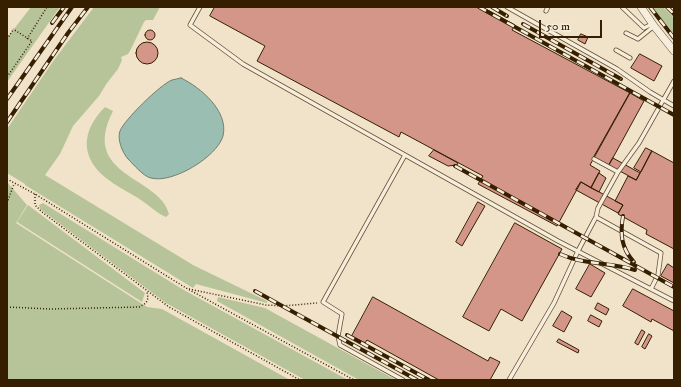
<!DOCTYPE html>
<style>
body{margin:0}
#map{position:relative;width:681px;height:387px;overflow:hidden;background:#f1e3c9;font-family:"IM FELL DW Pica",serif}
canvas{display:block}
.frame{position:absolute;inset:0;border:8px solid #351f00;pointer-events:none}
.scale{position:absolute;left:539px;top:20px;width:63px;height:18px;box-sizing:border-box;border:2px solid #351f00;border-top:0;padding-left:5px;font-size:12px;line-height:14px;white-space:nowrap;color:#351f00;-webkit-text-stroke:3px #f6eddc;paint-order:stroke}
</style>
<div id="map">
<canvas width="681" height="387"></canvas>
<div class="frame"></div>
<div class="scale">50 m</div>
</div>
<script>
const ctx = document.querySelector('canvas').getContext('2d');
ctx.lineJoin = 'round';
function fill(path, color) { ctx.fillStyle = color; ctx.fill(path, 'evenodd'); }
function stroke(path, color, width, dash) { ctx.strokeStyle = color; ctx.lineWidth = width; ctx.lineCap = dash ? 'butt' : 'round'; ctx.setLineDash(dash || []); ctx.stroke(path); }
fill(new Path2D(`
 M 31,7 L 60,7 L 7,82 L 7,38 Z
 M 94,7 L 160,7 L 153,20 L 146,20 L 144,22 L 131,49 L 128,54 L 121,57 L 122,60 L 118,69 L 107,83 L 99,96 L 73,126 L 60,154 L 45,175 L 193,265 L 267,301 L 267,303 L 196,284 L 193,288 L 25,185 L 25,184 L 7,173 L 7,129 L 54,60 Z
 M 652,7 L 663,7 L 674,18 L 674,34 Z
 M 105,107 L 113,111 C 79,177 160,176 169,214 L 166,217 C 156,213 148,204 138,198 C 128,192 116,186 106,178 C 80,157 81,131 105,107 Z
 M 7,182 L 27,205 L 16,223 L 147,307 L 162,309 L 290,380 L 7,380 Z
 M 43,203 L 182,289 L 348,380 L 305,380 L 166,303 L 40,209 L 39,205 Z
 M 28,205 L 145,293 L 142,302 L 17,222 Z
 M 218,297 L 265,308 L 396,380 L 359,380 L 217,301 Z`), '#b7c499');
const water = new Path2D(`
 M 181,78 C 200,87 229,111 223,136 C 217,157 172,184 151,178 C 144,177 133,164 128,159 C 122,152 117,139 120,131 C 124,120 161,84 172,80 C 175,79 178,79 181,78 Z`);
fill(water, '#9bbeb2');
stroke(water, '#727e6b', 1);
const building = new Path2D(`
 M 215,7 L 482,7 L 515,25 L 512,30 L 630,93 L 590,165 L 600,171 L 591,188 L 581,182 L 557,226 L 478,184 L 483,176 L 401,132 L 399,137 L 257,61 L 265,46 L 210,16 Z
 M145 35a5 5 0 1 1 10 0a5 5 0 1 1-10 0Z
 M 581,34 L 588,37 L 585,44 L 578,40 Z
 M136 53a11 11 0 1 1 22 0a11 11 0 1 1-22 0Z
 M 640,54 L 662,66 L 654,81 L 631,68 Z
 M 630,93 L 644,101 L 609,165 L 594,157 Z
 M 646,148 L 652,151 L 641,172 L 634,168 Z
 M 434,150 L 458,163 L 457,165 L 448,166 L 429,156 Z
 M 652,151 L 674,163 L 674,249 L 646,234 L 647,230 L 618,214 L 623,205 L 615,201 L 628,176 L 636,180 Z
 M 613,158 L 640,173 L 636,180 L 609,165 Z
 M 599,173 L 606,178 L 599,192 L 591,188 Z
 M 581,182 L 623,205 L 618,213 L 576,190 Z
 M 478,202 L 485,206 L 462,246 L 456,242 Z
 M 515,223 L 562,249 L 522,321 L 501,309 L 489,331 L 463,317 Z
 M 590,264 L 605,273 L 591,297 L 576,289 Z
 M 668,264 L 674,268 L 674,283 L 661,276 Z
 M 633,289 L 674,311 L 674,331 L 652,319 L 651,322 L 623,306 Z
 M 373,297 L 488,361 L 490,357 L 500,362 L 490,380 L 439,380 L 367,340 L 365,343 L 352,336 Z
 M 598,303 L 609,309 L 606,315 L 595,309 Z
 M 562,311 L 572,317 L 564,332 L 553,326 Z
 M 591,315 L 602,321 L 599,327 L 588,321 Z
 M 642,330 L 645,332 L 638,345 L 635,343 Z
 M 649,334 L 652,336 L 645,349 L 642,347 Z
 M 559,339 L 579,350 L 578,353 L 557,342 Z`);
fill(building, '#d39689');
stroke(building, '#351f00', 1);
const lane = new Path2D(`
 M 200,7 L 190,25 L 243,64 L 558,241 L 674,301
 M 507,7 L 617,69 L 650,92 L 674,106
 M 622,7 L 644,28 L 652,24
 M 546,11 L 548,7
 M 626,33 L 638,39 L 654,26
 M 616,50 L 630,58
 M 594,159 L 618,172
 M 596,217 L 661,253 L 658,275 L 651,289
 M 403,380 L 340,345 L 338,336 L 342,314 L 323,302 L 405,155
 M 509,380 L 554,303 L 578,251 L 596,217 L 598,208 L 618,172 L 639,143 L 674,81`);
const street = new Path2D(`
 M 641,7 L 654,26 L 674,51`);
stroke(lane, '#645032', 5);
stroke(street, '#645032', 8);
stroke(new Path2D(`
 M 7,39 L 13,30
 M 27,39 L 47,7
 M 7,77 L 32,41 L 13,29
 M 7,179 L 35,194 L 186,288 L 354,380
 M 35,194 L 35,205 L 42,212 L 169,307 L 300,380
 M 7,203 L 14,184
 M 189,289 L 266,305 L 283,306 L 317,303
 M 7,307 L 51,309 L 139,307 L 146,303 L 148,298 L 147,292`), '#351f00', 1.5, [1, 2]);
stroke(lane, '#f6eddc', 3.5);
stroke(street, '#f6eddc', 7);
const rail = new Path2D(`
 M 479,7 L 674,115
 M 492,7 L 507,16
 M 650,7 L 674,38
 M 667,7 L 674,14
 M 52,23 L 64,7
 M 523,24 L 621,79
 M 7,99 L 72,7
 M 7,122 L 68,33 L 88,7
 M 455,166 L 674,287
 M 623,216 C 620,234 621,248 634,262
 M 560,254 C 584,265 610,262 635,270
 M 255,291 L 417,380
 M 347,335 L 429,380`);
stroke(rail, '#351f00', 4);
stroke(rail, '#f6eddc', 2.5, [8]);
</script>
